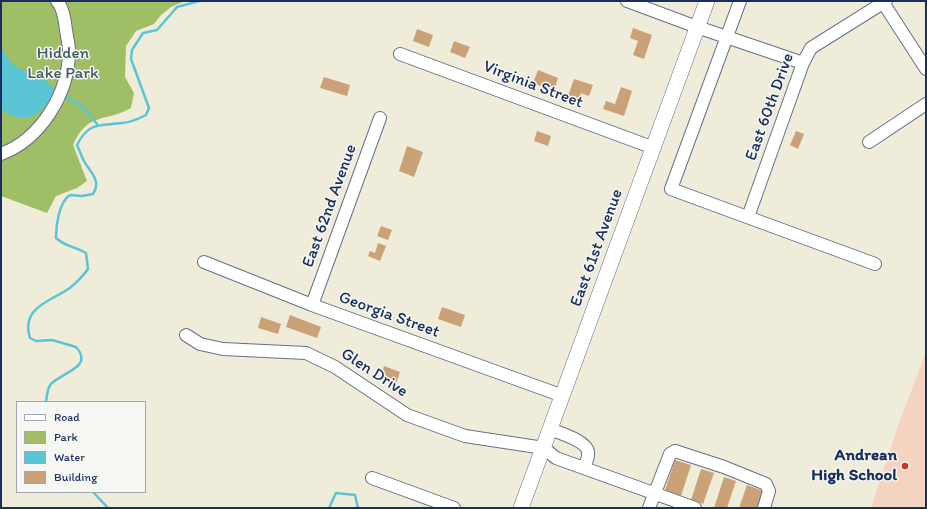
<!DOCTYPE html>
<style>
body{margin:0}
#map{position:relative;width:927px;height:509px;overflow:hidden;background:#efecd9;font-family:Itim,sans-serif}
canvas{display:block}
.frame{position:absolute;inset:0;border:2px solid #1b2f5e;pointer-events:none}
.legend{position:absolute;left:16px;top:401px;width:130px;height:92px;box-sizing:border-box;background:#f6f6f2;border:1px solid #9ea6b7;margin:0;padding:5px 7px;list-style:none;font-size:12px;color:#1b2f5e}
.legend li{display:flex;align-items:center;gap:8px;height:20px}
.legend b{width:20px;border:1px solid #9ea6b7}
</style>
<div id="map">
<canvas width="927" height="509"></canvas>
<div class="frame"></div>
<ul class="legend">
<li><b style="height:5px;background:#fff"></b>Road</li>
<li><b style="height:11px;background:#a0be66"></b>Park</li>
<li><b style="height:11px;background:#5ac5d5"></b>Water</li>
<li><b style="height:11px;background:#cba277"></b>Building</li>
</ul>
</div>
<script>
const ctx = document.querySelector('canvas').getContext('2d');
ctx.lineJoin = 'round';
function fill(path, color) { ctx.fillStyle = color; ctx.fill(path, 'evenodd'); }
function stroke(path, color, width, dash) { ctx.strokeStyle = color; ctx.lineWidth = width; ctx.lineCap = dash ? 'butt' : 'round'; ctx.setLineDash(dash || []); ctx.stroke(path); }
function write(font, color, halo, rows, align = 'center') {
  ctx.font = font + ' Itim,sans-serif'; ctx.lineWidth = 3; ctx.setLineDash([]); ctx.textBaseline = 'middle'; ctx.strokeStyle = halo; ctx.fillStyle = color; for (const [text, x, y, turn = 0] of rows) {
    ctx.save(); ctx.translate(x, y); ctx.rotate((+turn || 0) * Math.PI / 180); ctx.textAlign = isNaN(turn) ? turn : align; if (halo) ctx.strokeText(text, 0, 0); ctx.fillText(text, 0, 0); ctx.restore();
  }
}
fill(new Path2D(`
 M 926,352 L 926,508 L 871,508 L 899,423 Z`), '#f5d3c1');
fill(new Path2D(`
 M 1,1 L 185,1 L 171,7 L 161,15 L 154,24 L 136,31 L 126,46 L 125,77 L 134,93 L 131,108 C 105,123 88,111 73,145 L 87,181 L 77,188 L 56,196 L 47,213 L 1,196 Z`), '#a0be66');
fill(new Path2D(`
 M 1,47 C 4,52 7,59 12,63 C 24,76 50,73 54,93 C 50,100 45,107 38,113 C 27,121 9,118 1,108 Z`), '#5ac5d5');
stroke(new Path2D(`
 M 64,96 C 79,102 88,112 97,124
 M 46,402 C 47,396 47,388 51,384 C 63,372 94,367 76,347 L 52,340 L 36,341 L 30,338 C 20,306 53,301 71,287 C 77,282 83,276 88,269 L 86,253 C 76,247 64,246 56,238 C 56,225 59,202 70,195 L 82,196 L 93,194 C 102,181 90,172 84,161 C 81,156 80,151 77,145 C 89,121 100,126 122,123 C 130,123 138,119 146,115 L 149,108 L 131,59 L 132,50 L 143,33 L 157,30 L 177,7 L 199,1
 M 93,492 L 108,508
 M 329,508 L 336,493 L 355,495 L 358,508`), '#5ac5d5', 2.5);
fill(new Path2D(`
 M 633,28 L 652,35 L 644,59 L 633,55 L 638,41 L 630,38 Z
 M 417,29 L 433,35 L 429,47 L 413,41 Z
 M 454,41 L 470,47 L 465,58 L 450,52 Z
 M 538,70 L 558,78 L 554,91 L 533,83 Z
 M 324,77 L 350,85 L 347,96 L 320,88 Z
 M 574,79 L 593,85 L 589,96 L 581,93 L 579,100 L 568,96 Z
 M 621,87 L 632,91 L 624,116 L 603,109 L 606,101 L 615,104 Z
 M 537,131 L 551,136 L 548,146 L 534,141 Z
 M 796,131 L 804,134 L 798,149 L 790,145 Z
 M 407,146 L 423,152 L 414,177 L 399,171 Z
 M 381,226 L 392,230 L 388,240 L 377,236 Z
 M 378,243 L 386,246 L 380,261 L 368,256 L 370,251 L 375,253 Z
 M 442,307 L 465,315 L 461,327 L 438,319 Z
 M 290,315 L 321,327 L 317,338 L 286,327 Z
 M 261,317 L 281,324 L 278,334 L 258,328 Z
 M 384,366 L 400,372 L 396,384 L 380,379 Z
 M 675,460 L 691,465 L 681,496 L 665,490 Z
 M 701,469 L 714,473 L 703,504 L 691,500 Z
 M 724,477 L 736,481 L 727,508 L 714,508 Z
 M 747,485 L 763,491 L 757,508 L 739,508 Z`), '#cba277');
const minor = new Path2D(`
 M 627,1 L 697,27 L 803,63
 M 740,1 L 671,189 L 875,264
 M 882,1 L 926,69
 M 400,54 L 654,148
 M 869,142 L 926,104
 M 1,154 C 41,139 69,93 69,51 C 69,45 67,37 66,30 C 65,21 63,7 57,1
 M 748,217 L 803,63 L 811,48 L 886,1
 M 204,262 L 312,305 L 563,396
 M 312,305 L 380,118
 M 186,335 L 200,344 L 223,349 L 306,353 L 335,367 L 407,415 L 465,436 L 544,448 L 556,458 L 695,508
 M 550,429 C 560,433 587,441 588,452 C 589,457 586,463 584,467
 M 372,478 L 454,508
 M 649,508 L 670,454 L 675,451 L 724,467 L 766,484 L 769,491 L 764,508`);
const major = new Path2D(`
 M 521,508 L 707,1`);
stroke(minor, '#657189', 14);
stroke(major, '#657189', 16);
stroke(minor, '#fff', 12);
stroke(major, '#fff', 15);
for (const [x, y, r, color] of [
 [905,466,4,"#c8321e"]
]) { const dot = new Path2D(); dot.arc(x, y, r, 0, 2 * Math.PI); ctx.fillStyle = color; ctx.fill(dot); stroke(dot, '#f6f6f2', 1.5); }
write('17px', '#435a60', '#f6f6f2', [
 ["Hidden",63,54],
 ["Lake Park",63,74]
]);
write('17px', '#1b2f5e', '#f6f6f2', [
 ["Virginia Street",533,85,21],
 ["East 60th Drive",770,107,-70],
 ["East 62nd Avenue",330,206,-70],
 ["East 61st Avenue",597,248,-70],
 ["Georgia Street",389,315,20],
 ["Glen Drive",374,373,33]
]);
write('bold 17px', '#1b2f5e', '#f6f6f2', [
 ["Andrean",897,456],
 ["High School",897,476]
], 'right');
</script>
